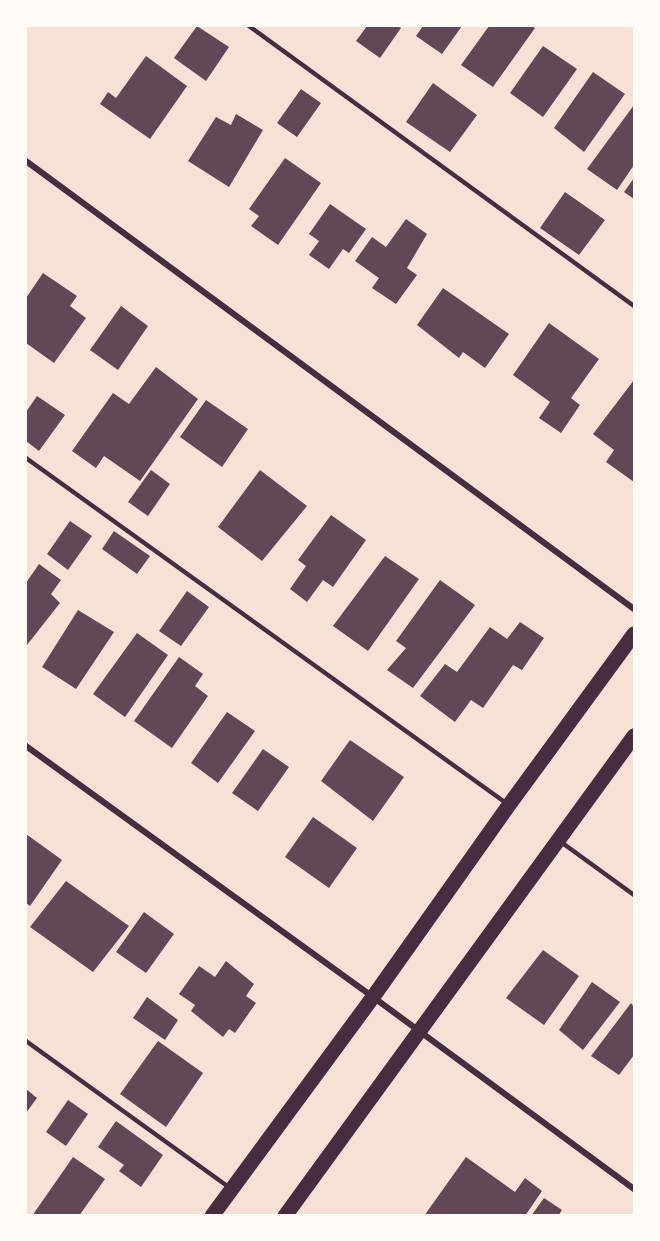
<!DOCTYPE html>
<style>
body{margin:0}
#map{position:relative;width:660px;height:1241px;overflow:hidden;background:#f7e1d7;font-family:"PT Sans",sans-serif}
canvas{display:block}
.frame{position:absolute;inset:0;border:27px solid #fffaf5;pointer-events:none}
</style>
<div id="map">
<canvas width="660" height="1241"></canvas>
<div class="frame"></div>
</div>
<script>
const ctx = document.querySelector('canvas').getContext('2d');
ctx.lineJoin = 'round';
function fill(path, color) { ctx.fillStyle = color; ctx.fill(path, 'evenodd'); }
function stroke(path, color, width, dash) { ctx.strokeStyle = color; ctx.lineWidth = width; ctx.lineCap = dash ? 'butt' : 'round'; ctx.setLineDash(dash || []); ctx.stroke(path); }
fill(new Path2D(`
 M 197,26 L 229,47 L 206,81 L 174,58 Z
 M 367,26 L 397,26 L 401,28 L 380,58 L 356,41 Z
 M 423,26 L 462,26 L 442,54 L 416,36 Z
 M 489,26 L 532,26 L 535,28 L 493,87 L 461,65 Z
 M 543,46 L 577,69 L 543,117 L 510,93 Z
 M 146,56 L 187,86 L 150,139 L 100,104 L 108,92 L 116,98 Z
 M 593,72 L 625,94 L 584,152 L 554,128 Z
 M 433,83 L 477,115 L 450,152 L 406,122 Z
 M 301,89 L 321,103 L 297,137 L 277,123 Z
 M 634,105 L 634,165 L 617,190 L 587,169 Z
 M 236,114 L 263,130 L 229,187 L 188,161 L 216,117 L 231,125 Z
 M 285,158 L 321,183 L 278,245 L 251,226 L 259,216 L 249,209 Z
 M 634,178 L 634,199 L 624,192 Z
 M 565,192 L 605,220 L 579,255 L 540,228 Z
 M 330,204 L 366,229 L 349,253 L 343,249 L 329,269 L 309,255 L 319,241 L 309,234 Z
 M 406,219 L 427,234 L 407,268 L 417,275 L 396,304 L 372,288 L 379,278 L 355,261 L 372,237 L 386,247 Z
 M 43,273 L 77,296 L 70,306 L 86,318 L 54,363 L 26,343 L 26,298 Z
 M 443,288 L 509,334 L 485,368 L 463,352 L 459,358 L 417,325 Z
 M 121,306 L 148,326 L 118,370 L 90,350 Z
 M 549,323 L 599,359 L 571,398 L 580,405 L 561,433 L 539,418 L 550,402 L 513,375 Z
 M 156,367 L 198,399 L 140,481 L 104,456 L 96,468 L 72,451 L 113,393 L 129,404 Z
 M 634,380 L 634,482 L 606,462 L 614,450 L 593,434 Z
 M 37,396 L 65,415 L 39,451 L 26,441 L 26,412 Z
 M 206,400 L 248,429 L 222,467 L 180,437 Z
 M 151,470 L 170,484 L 148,516 L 128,502 Z
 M 260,470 L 307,506 L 262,561 L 218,527 Z
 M 331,515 L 366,540 L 333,587 L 323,580 L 307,602 L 290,589 L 306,566 L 298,560 Z
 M 70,521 L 92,536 L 68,570 L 47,554 Z
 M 114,531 L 150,556 L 137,574 L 102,549 Z
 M 385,556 L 419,579 L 368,651 L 333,626 Z
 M 39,564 L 61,580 L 51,594 L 60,603 L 27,645 L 26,583 Z
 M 440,580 L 475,605 L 413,688 L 387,670 L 406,648 L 396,641 Z
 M 187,591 L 209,607 L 181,646 L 159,631 Z
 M 78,610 L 114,632 L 76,689 L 42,667 Z
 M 520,622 L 544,638 L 522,670 L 513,665 L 483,708 L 471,700 L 455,722 L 420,696 L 445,664 L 457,672 L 490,627 L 507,639 Z
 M 137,633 L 168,655 L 125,717 L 93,694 Z
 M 179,657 L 203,674 L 195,686 L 208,696 L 172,748 L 134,721 Z
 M 227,712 L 255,731 L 218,783 L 191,763 Z
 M 350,740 L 404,777 L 373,821 L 321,781 Z
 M 263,749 L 289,767 L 258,811 L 232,793 Z
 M 313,817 L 357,848 L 329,888 L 285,857 Z
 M 26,834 L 62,860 L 30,906 L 26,903 Z
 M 66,881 L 129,926 L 93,972 L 30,927 Z
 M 144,912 L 174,934 L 146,973 L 116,952 Z
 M 543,950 L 579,976 L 544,1025 L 506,998 Z
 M 226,961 L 254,984 L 246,996 L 256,1003 L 235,1033 L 229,1029 L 223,1037 L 191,1011 L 195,1005 L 179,994 L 199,966 L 215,977 Z
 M 592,982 L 620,1002 L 583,1050 L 559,1030 Z
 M 147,997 L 178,1020 L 165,1040 L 133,1018 Z
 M 631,1003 L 634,1007 L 634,1055 L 619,1075 L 591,1056 Z
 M 158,1041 L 203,1073 L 166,1127 L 120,1094 Z
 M 26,1089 L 37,1098 L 26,1113 Z
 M 68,1100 L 88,1114 L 66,1146 L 46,1132 Z
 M 116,1121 L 163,1155 L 141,1187 L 119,1171 L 124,1165 L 98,1147 Z
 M 73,1157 L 105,1179 L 79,1216 L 32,1216 Z
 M 466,1157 L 515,1192 L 525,1178 L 542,1191 L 525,1216 L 449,1214 L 424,1216 Z
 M 544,1198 L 562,1210 L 558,1216 L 531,1216 Z`), '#644757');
stroke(new Path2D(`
 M 249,26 L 634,306
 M 26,458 L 506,803
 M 561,842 L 634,895
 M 26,1041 L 230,1188`), '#4a2c40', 4.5);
stroke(new Path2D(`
 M 26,161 L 634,609
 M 26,746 L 373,997 L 634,1189`), '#4a2c40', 6);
stroke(new Path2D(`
 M 212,1216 L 373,997 L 509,805 L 634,634
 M 285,1216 L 634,736`), '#4a2c40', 15);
</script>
